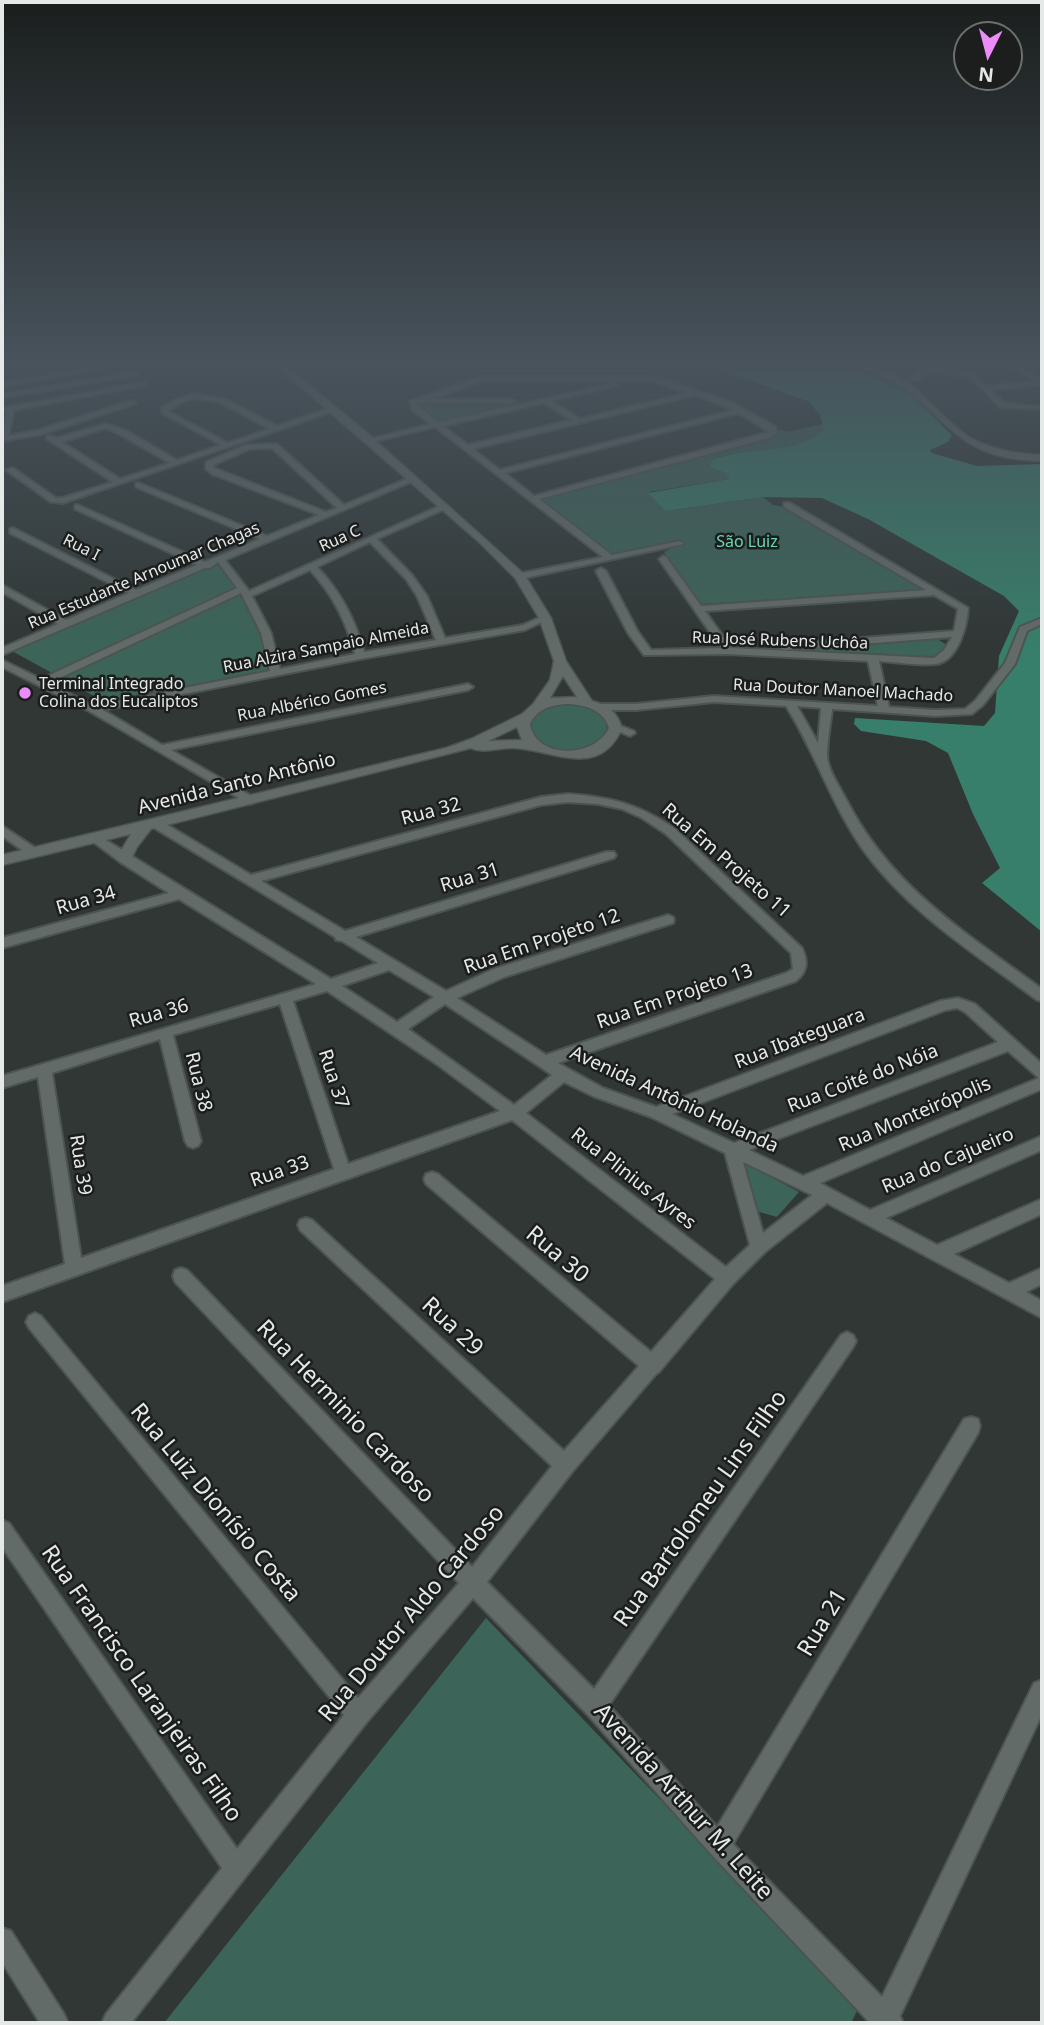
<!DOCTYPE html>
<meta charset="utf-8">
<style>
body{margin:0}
#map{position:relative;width:1044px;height:2025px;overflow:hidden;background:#303735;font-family:"Noto Sans",sans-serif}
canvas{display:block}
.frame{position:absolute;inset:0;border:4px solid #e5e9e8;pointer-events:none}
.north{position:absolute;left:953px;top:21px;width:70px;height:70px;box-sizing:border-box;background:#1b1e1d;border:2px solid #6c6f6e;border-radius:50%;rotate:186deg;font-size:19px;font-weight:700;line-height:28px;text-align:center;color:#e5e9e8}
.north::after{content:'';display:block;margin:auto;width:24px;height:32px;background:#ec8cfb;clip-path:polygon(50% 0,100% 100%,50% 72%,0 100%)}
</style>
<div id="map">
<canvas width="1044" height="2025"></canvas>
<div class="frame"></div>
<div class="north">N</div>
</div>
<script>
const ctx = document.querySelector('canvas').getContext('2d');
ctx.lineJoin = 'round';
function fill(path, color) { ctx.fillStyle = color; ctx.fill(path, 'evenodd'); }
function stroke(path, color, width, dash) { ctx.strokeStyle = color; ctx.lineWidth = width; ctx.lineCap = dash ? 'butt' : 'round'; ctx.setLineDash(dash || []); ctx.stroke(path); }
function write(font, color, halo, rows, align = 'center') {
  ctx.font = font + ' "Noto Sans",sans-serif'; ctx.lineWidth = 5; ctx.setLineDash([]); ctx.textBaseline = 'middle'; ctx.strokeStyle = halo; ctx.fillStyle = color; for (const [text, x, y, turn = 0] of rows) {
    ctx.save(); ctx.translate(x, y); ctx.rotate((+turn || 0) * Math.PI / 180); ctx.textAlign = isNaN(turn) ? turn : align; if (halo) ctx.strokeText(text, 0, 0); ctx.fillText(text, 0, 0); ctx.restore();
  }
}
fill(new Path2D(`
 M 423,402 L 504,402 L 511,406 L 445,422 L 438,421 L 417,406 Z
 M 823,424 L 825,430 C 791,457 750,445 712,460 L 728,473 L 729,479 L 649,492 L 667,511 L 763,497 L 773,505 L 790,508 L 922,586 L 920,590 L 701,604 L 697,602 L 664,552 L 680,544 L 676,542 L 611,554 L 542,499 L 773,435 L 781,429 L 786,432 Z
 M 218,564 L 234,580 L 263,635 L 268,672 L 103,701 L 10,650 Z
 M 934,637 L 947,645 L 937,659 L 767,650 Z
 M 560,704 C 571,704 582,704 592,709 C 612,718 612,739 591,747 C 548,763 498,719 560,704 Z
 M 743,1162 L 799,1192 L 777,1217 L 756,1211 Z
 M 486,1618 L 859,2007 L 851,2023 L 164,2023 Z`), '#3c6458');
fill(new Path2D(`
 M 719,367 C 776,367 837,359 890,383 C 914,394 933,417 952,435 L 948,442 L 930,450 L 932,453 L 977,466 L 1042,464 L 1042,932 L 982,883 L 1000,868 L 973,814 L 948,753 L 926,741 L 861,731 L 854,724 L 855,718 L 984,726 L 995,713 L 999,656 L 1019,611 L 1004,596 L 868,519 L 822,498 L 763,497 L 666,511 L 648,493 L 729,479 L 727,473 L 710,467 L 712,460 C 750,445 791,457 824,430 L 820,415 L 808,401 L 722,371 Z`), '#377f6a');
const minor = new Path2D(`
 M 97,367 L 109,367 L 2,387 L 2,383 Z
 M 923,367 L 935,367 L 974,374 L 987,386 L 1036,381 L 1013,367 L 1020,367 L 1042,379 L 1042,385 L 991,390 L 1005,403 L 1041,407 L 1037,409 L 1000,407 L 970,377 L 931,370 L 919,379 L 904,384 L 904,382 L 924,369 Z
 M 137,372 L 139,375 L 2,398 L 2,394 Z
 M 482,377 L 653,377 L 729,401 L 776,427 L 777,433 L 769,438 L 539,499 L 612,555 L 680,541 L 684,544 L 520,579 L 515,576 L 517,574 L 603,557 L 435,427 L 371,442 L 367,440 L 431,424 L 413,411 L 410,401 ZM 483,381 L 652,381 L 687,393 L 580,419 L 551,401 L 618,385 L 618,383 L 438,422 L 417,404 L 427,401 L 430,403 L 511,403 L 515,401 L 511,399 L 432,399 ZM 695,395 L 734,410 L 500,470 L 473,449 ZM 544,403 L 572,420 L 468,445 L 443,426 ZM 739,413 L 769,432 L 534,496 L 505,473 Z
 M 145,382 L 147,385 L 14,410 L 8,436 L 39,430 L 130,401 L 137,403 L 43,434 L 2,441 L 7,411 L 2,412 L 2,408 Z
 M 194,394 L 225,399 L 277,426 L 330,408 L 337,410 L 63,503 L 51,502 L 6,470 L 13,468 L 56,498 L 62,498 L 113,482 L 47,439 L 47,435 L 57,438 L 106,424 L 125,430 L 177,460 L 221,445 L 162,413 L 162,407 L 177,399 ZM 194,398 L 219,402 L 270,429 L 228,443 L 169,412 L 169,410 L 182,402 ZM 106,428 L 119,434 L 170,463 L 120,479 L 62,442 Z
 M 277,444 L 344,505 L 411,477 L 418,479 L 225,560 L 249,591 L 444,504 L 448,506 L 447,508 L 377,539 L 412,575 L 427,596 L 445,638 L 523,625 L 545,615 L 550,618 L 525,630 L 360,659 L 103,710 L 162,745 L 468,684 L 473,687 L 468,690 L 171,750 L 253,797 L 253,803 L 249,804 L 89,711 L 2,667 L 2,660 L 41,679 L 237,588 L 218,562 L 210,568 L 205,568 L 2,655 L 2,648 L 58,624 L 2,592 L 2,585 L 66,620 L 129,593 L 10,533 L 10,529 L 13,528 L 136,590 L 197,565 L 75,509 L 75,505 L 78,505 L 205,562 L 260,539 L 136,487 L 136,483 L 139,483 L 267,536 L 319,515 L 212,474 L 206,469 L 206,462 L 246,445 ZM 272,448 L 337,508 L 326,512 L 214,468 L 213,465 L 250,449 ZM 370,542 L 406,579 L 417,596 L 436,640 L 364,652 C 355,619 341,592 317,567 ZM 310,570 C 333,595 346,621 355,654 L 280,669 L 271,633 L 252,596 ZM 241,593 L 261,633 L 270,671 L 94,706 L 49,683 Z
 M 784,503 L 790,503 L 968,608 C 967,626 958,661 936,664 C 918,666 897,662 879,661 L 889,707 L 935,710 L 965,709 L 975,701 L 1005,663 L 1020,627 L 1042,618 L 1042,624 L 1027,631 L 1015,664 L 983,705 L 972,714 L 935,716 L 832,709 C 831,722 825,751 828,762 C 831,775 841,789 847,801 C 892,888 965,932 1042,989 L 1042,1001 L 1037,1000 C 977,955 909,913 864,851 C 832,806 815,752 786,706 L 714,702 L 636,710 L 600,710 L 595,707 L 600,704 L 636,704 L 714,696 L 878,706 L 868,661 L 728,654 L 644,655 L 628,633 L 596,571 L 601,568 L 606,571 L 638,632 L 651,650 L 721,648 L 659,559 L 663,556 L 666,557 L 701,606 L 926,590 L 784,507 ZM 934,595 L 958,609 L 954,631 L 784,644 L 779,647 L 784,650 L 952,637 L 944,650 L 934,658 L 731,648 L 705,611 ZM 797,706 L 821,708 L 818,743 Z
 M 616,724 L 634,731 L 635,733 L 630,736 L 612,729 L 612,725 Z
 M 568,794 C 611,797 638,804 674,828 L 802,948 C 808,961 808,971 796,981 L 558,1063 L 603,1088 L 656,1107 L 940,1001 L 958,998 L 975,1004 L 1042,1064 L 1042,1089 L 820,1183 L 870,1210 L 1042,1136 L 1042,1150 L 886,1218 L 937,1245 L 1042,1199 L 1042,1214 L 954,1254 L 1009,1283 L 1042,1268 L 1042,1284 L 1026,1292 L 1042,1301 L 1042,1318 L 827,1203 L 765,1252 L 733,1284 L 659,1372 L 656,1374 L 572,1472 L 487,1582 L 594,1689 L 841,1335 L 847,1332 L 853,1335 L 856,1341 L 853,1347 L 609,1705 L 717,1827 L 964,1419 L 971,1417 L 978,1419 L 980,1426 L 978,1433 L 733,1844 L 882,1997 L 1034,1683 L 1042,1680 L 1042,1714 L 900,2016 L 903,2023 L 870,2023 L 711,1854 L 587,1714 L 473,1598 L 366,1723 L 131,2023 L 102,2023 L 106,2014 L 222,1868 L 2,1547 L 2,1520 L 9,1523 L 237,1849 L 344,1715 L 29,1328 L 26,1322 L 29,1316 L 35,1313 L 41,1316 L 358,1698 L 459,1583 L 175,1282 L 173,1276 L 175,1270 L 181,1268 L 187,1270 L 472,1567 L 552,1466 L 300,1230 L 298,1225 L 300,1220 L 306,1218 L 312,1220 L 564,1451 L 639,1366 L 426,1184 L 424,1179 L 426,1174 L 432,1172 L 438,1174 L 651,1352 L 715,1279 L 512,1120 L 2,1302 L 2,1286 L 65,1264 L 38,1077 L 2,1088 L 2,1076 L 316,984 L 179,899 L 2,948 L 2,938 L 169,893 L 120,862 L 92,841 L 90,838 L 96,834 L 331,979 L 378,963 L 342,941 L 336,940 L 335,937 L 151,826 L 151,820 L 159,820 L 251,875 L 541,797 ZM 568,802 L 598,804 L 622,809 L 642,818 L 666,834 L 791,953 L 793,969 L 786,973 L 546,1055 L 457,998 L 504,977 L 673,923 L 674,920 L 673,917 L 668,915 L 494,969 L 446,991 L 356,937 L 614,858 L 616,855 L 614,852 L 606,852 L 345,931 L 261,881 L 541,805 ZM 389,970 L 434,997 L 397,1022 L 342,986 ZM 327,991 L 435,1063 L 500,1111 L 348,1164 L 293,1001 ZM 280,1004 L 334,1169 L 81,1258 L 52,1073 L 160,1039 L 185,1141 L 188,1146 L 193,1148 L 198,1146 L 201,1141 L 173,1035 ZM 445,1004 L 539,1066 L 552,1075 L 514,1105 L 408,1029 ZM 957,1008 L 965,1012 L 998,1042 L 734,1143 L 672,1114 L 946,1010 ZM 1008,1051 L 1039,1078 L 803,1176 L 749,1150 ZM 564,1082 L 593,1096 L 651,1117 L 725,1153 L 750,1245 L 726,1267 L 526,1113 ZM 743,1162 L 812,1195 L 763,1233 Z
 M 2,826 L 37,849 L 39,852 L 37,855 L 29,855 L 2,836 Z
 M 2,1928 L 11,1931 L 64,2014 L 68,2023 L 40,2023 L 2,1962 Z`);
const tertiary = new Path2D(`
 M 278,367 L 287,367 L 366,432 L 524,574 L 551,618 L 566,661 L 592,701 C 608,705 617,712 622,728 C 600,780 553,750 514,748 C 501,747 482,754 471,748 L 151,829 L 137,847 L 129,863 L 124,864 L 116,859 L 131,834 L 2,865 L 2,855 L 446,748 L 471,739 L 522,714 L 533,704 L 550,680 L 554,661 L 539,618 L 515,578 L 478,541 ZM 563,676 L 577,697 L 550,698 ZM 566,704 C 584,704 604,710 609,728 C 595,758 536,760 530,724 C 537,709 551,705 566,704 ZM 517,727 L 522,740 L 488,741 Z
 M 863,367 C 906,363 936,416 969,437 C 992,450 1017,454 1042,455 L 1042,461 C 967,459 958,432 906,390 C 893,380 876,376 863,367 Z`);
stroke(minor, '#4d5351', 4);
stroke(tertiary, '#4d5351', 3);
fill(minor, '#636b68');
fill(tertiary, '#636b68');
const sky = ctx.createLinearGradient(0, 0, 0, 650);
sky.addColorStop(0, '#1a1e1d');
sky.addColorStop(0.56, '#48535c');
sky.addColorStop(1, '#48535c00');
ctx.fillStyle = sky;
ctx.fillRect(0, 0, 1044, 650);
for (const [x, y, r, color] of [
 [25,693,7,"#ec8cfb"]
]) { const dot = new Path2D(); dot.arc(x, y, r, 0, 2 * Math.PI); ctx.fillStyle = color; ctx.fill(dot); stroke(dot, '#1b1e1d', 2.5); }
write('16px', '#e5e9e8', '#1b1e1d', [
 ["Rua C",340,539,-24],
 ["Rua I",81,548,27],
 ["Rua Estudante Arnoumar Chagas",144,576,-23],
 ["Rua José Rubens Uchôa",780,641,2],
 ["Rua Alzira Sampaio Almeida",326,648,-11],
 ["Rua Doutor Manoel Machado",843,691,3],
 ["Rua Albérico Gomes",312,702,-11]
]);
write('16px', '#6bd6b7', '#1b1e1d', [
 ["São Luiz",747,542]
]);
write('16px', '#e5e9e8', '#1b1e1d', [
 ["Terminal Integrado",39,684],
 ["Colina dos Eucaliptos",39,702]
], 'left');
write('19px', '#e5e9e8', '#1b1e1d', [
 ["Avenida Santo Antônio",237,784,-14],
 ["Rua 32",431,812,-15],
 ["Rua Em Projeto 11",726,861,41],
 ["Rua 31",470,878,-17],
 ["Rua 34",86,901,-16],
 ["Rua Em Projeto 12",542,942,-19],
 ["Rua Em Projeto 13",675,997,-19],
 ["Rua 36",159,1014,-16],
 ["Rua Ibateguara",800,1039,-21],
 ["Rua 37",333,1079,72],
 ["Rua Coité do Nóia",863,1079,-21],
 ["Rua 38",198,1082,76],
 ["Avenida Antônio Holanda",674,1100,25],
 ["Rua Monteirópolis",915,1115,-23],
 ["Rua do Cajueiro",948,1161,-23],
 ["Rua 39",80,1165,81],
 ["Rua 33",280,1172,-19],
 ["Rua Plinius Ayres",633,1179,38]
]);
write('23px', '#e5e9e8', '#1b1e1d', [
 ["Rua 30",557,1255,40],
 ["Rua 29",452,1327,43],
 ["Rua Herminio Cardoso",345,1412,46],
 ["Rua Luiz Dionísio Costa",215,1503,50],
 ["Rua Bartolomeu Lins Filho",701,1509,-55],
 ["Rua Doutor Aldo Cardoso",412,1614,-50],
 ["Rua 21",823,1623,-59],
 ["Rua Francisco Laranjeiras Filho",141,1684,55],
 ["Avenida Arthur M. Leite",683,1802,48]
]);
</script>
